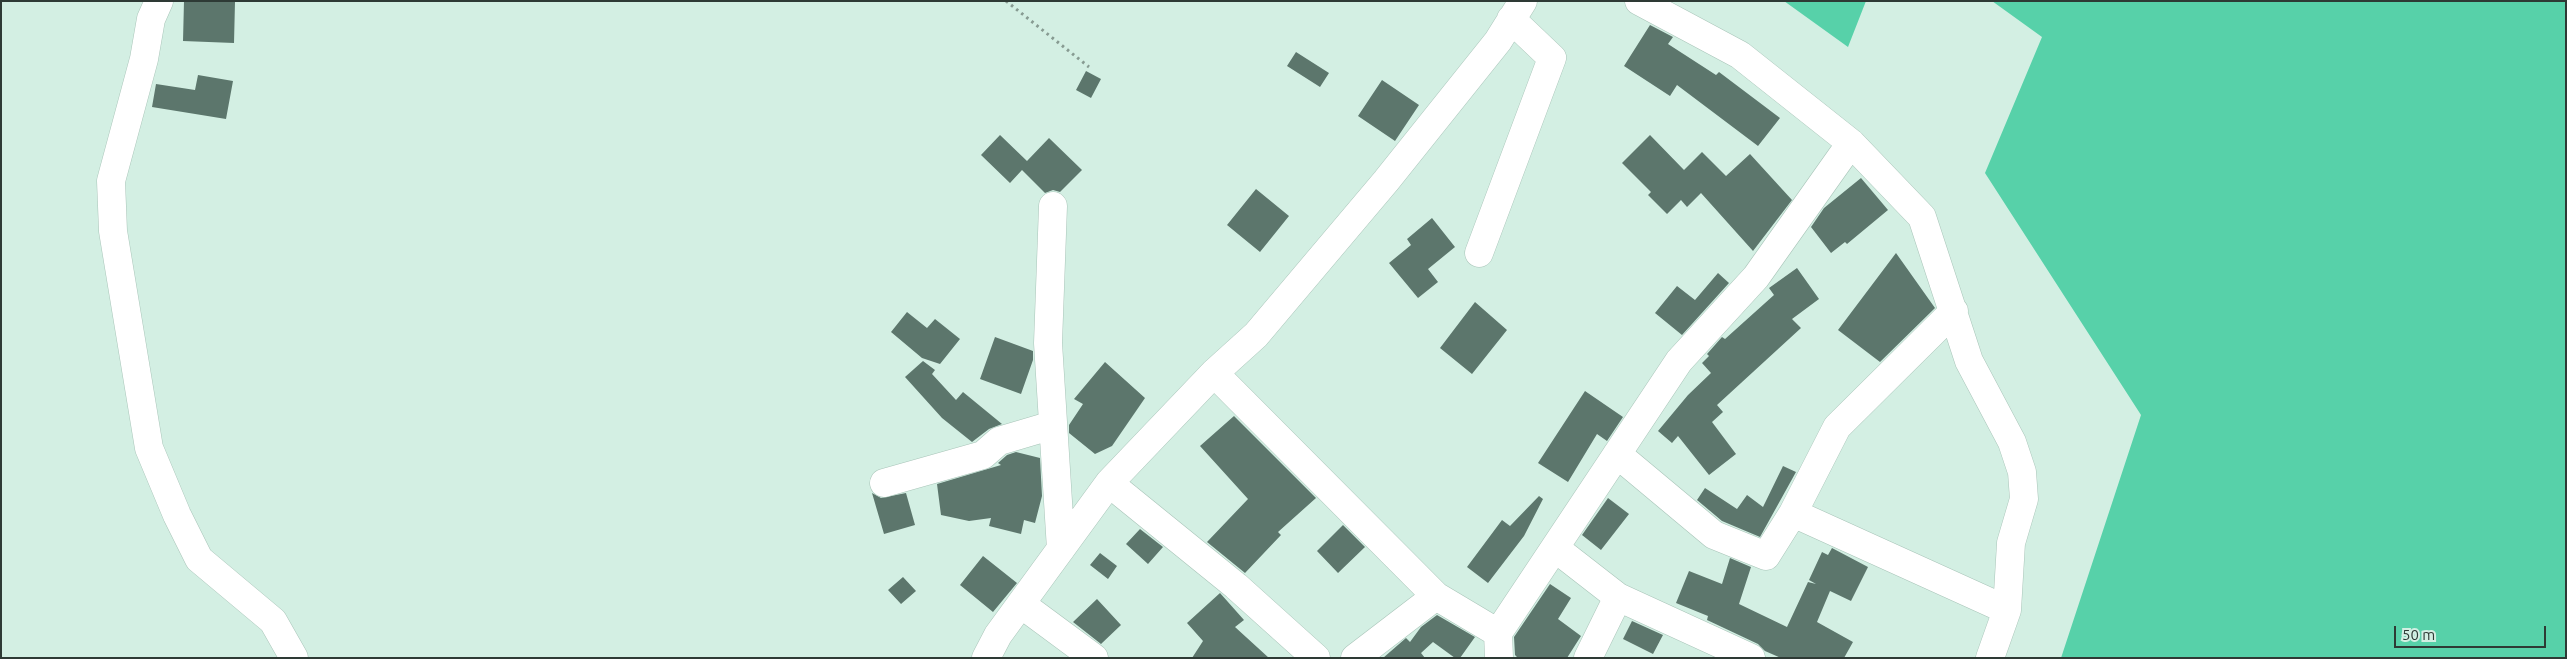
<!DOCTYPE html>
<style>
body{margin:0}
#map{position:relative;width:2567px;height:659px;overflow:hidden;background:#d3efe3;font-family:Ubuntu,sans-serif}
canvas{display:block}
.frame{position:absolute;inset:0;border:2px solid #2e3a35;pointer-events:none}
.scale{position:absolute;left:2394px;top:626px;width:152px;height:22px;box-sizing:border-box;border:2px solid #2e3a35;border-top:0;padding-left:6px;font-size:15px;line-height:18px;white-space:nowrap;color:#2e3a35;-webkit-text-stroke:4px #d3efe3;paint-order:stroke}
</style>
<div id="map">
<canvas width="2567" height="659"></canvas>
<div class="frame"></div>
<div class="scale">50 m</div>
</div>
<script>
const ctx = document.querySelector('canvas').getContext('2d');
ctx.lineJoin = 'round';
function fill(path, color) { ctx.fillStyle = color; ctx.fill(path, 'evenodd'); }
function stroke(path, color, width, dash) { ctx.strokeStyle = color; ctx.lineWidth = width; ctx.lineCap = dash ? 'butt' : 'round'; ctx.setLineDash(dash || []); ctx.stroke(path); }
fill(new Path2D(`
 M 1784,1 L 1866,1 L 1848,47 Z
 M 1992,1 L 2566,1 L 2566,658 L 2061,658 L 2141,415 L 1985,173 L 2042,37 Z`), '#57d1a9');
fill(new Path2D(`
 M 184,1 L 235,2 L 234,43 L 183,41 Z
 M 1650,25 L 1673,37 L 1668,44 L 1716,75 L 1719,72 L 1780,118 L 1758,146 L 1677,85 L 1670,96 L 1624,66 Z
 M 1296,52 L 1329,73 L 1320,87 L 1287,66 Z
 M 1086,71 L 1101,79 L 1091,98 L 1076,90 Z
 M 198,75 L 233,81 L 226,119 L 152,107 L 156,84 L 195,90 Z
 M 1382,80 L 1419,105 L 1395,141 L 1358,116 Z
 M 1000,135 L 1027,161 L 1049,138 L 1082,170 L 1060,192 L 1053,190 L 1045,193 L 1022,170 L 1010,183 L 981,155 Z
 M 1650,135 L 1684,170 L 1702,152 L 1726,176 L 1750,154 L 1792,200 L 1753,251 L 1701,193 L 1687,207 L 1681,200 L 1667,214 L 1648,195 L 1651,192 L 1622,163 Z
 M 1861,178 L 1888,210 L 1847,244 L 1845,242 L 1831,253 L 1811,227 L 1824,208 Z
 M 1256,189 L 1289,216 L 1260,252 L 1227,225 Z
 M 1432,218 L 1455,247 L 1428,269 L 1438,282 L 1418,298 L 1389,263 L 1411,245 L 1407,239 Z
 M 1896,253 L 1935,308 L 1880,362 L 1838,330 Z
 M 1797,268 L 1819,299 L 1792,319 L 1801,328 L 1717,405 L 1723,412 L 1712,422 L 1736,454 L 1709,475 L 1678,436 L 1672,443 L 1658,431 L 1688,395 L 1711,373 L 1702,363 L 1709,356 L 1707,354 L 1722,337 L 1725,339 L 1774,295 L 1769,288 Z
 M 1718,273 L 1729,283 L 1682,335 L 1655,313 L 1677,286 L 1695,300 Z
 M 1475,302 L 1507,330 L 1472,374 L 1440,348 Z
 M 907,312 L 927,328 L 935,319 L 960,339 L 940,364 L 922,358 L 891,332 Z
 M 995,337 L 1033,351 L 1033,360 L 1021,394 L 980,379 Z
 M 923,361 L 935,370 L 932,374 L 956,400 L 963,392 L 1002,424 L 989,429 L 972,442 L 942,418 L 905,377 Z
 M 1105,362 L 1145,398 L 1112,446 L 1095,454 L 1069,433 L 1069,425 L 1083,404 L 1074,399 Z
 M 1585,391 L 1623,417 L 1607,441 L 1597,434 L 1568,482 L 1538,463 Z
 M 1234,416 L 1316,498 L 1278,532 L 1281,535 L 1245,573 L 1207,542 L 1248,499 L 1200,446 Z
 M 1016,452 L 1040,458 L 1042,496 L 1035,523 L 1024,520 L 1021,534 L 989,526 L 991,518 L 969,521 L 941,515 L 937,484 L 1001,465 L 998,463 L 1007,455 Z
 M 1783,466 L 1796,472 L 1760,537 L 1722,521 L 1697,500 L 1705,488 L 1737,509 L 1747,495 L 1763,507 Z
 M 872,493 L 881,498 L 906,493 L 915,525 L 884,534 Z
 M 1539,496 L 1543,499 L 1524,536 L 1488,583 L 1467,567 L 1502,520 L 1510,526 Z
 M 1608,498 L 1629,514 L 1601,550 L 1582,535 Z
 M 1343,525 L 1365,547 L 1338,573 L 1317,551 Z
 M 1140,529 L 1163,547 L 1148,564 L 1126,544 Z
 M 1832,548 L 1868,567 L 1851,601 L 1830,591 L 1817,622 L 1853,642 L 1844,658 L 1781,658 L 1765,651 L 1758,644 L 1707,620 L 1708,616 L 1676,603 L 1689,571 L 1722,584 L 1730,558 L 1751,567 L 1739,604 L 1787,627 L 1808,582 L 1816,584 L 1809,580 L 1822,552 L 1828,555 Z
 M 1100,553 L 1117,566 L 1108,579 L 1090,565 Z
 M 983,556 L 1017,583 L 993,612 L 960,585 Z
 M 903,577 L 916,591 L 901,604 L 888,590 Z
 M 1550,584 L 1571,598 L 1558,619 L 1581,636 L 1567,658 L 1518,658 L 1515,655 L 1514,637 Z
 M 1220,593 L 1244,620 L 1235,627 L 1269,658 L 1192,658 L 1203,641 L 1187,623 Z
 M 1097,599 L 1121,625 L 1101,644 L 1073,622 Z
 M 1437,615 L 1475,637 L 1460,658 L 1455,658 L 1433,642 L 1421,653 L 1425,658 L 1383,658 L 1406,638 L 1410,642 L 1421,627 Z
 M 1632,621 L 1663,635 L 1653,654 L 1623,639 Z`), '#5c766c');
const minor = new Path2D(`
 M 159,1 L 151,19 L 144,59 L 111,181 L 113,231 L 149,448 L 177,515 L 199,559 L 273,621 L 294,658
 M 1639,1 L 1740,55 L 1851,143 L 1922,217 L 1969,361 L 2012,442 L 2022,472 L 2024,499 L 2011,543 L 2007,610 L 1990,658
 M 1053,206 L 1048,343 L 1061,549
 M 1479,253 L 1552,58 L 1511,19
 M 1954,311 L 1837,427 L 1793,513 L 2007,610
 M 1214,373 L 1436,596
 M 1617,454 L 1714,535 L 1766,556 L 1793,513
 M 884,483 L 983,455 L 999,441 L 1053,425
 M 1109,483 L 1236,586 L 1316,658
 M 1555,548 L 1618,597
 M 1021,604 L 1094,658
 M 1498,633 L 1499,658
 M 986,658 L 998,635 L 1109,483 L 1214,373 L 1256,335 L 1386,181 L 1498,41 L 1523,1
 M 1355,658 L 1436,596 L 1498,633 L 1679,361 L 1756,277 L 1851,143
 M 1588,658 L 1618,597 L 1751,658`);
stroke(minor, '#a8c4b8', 29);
stroke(new Path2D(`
 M 1006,1 L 1089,67`), '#879b92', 3, [2.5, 4]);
stroke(minor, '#fff', 28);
</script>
